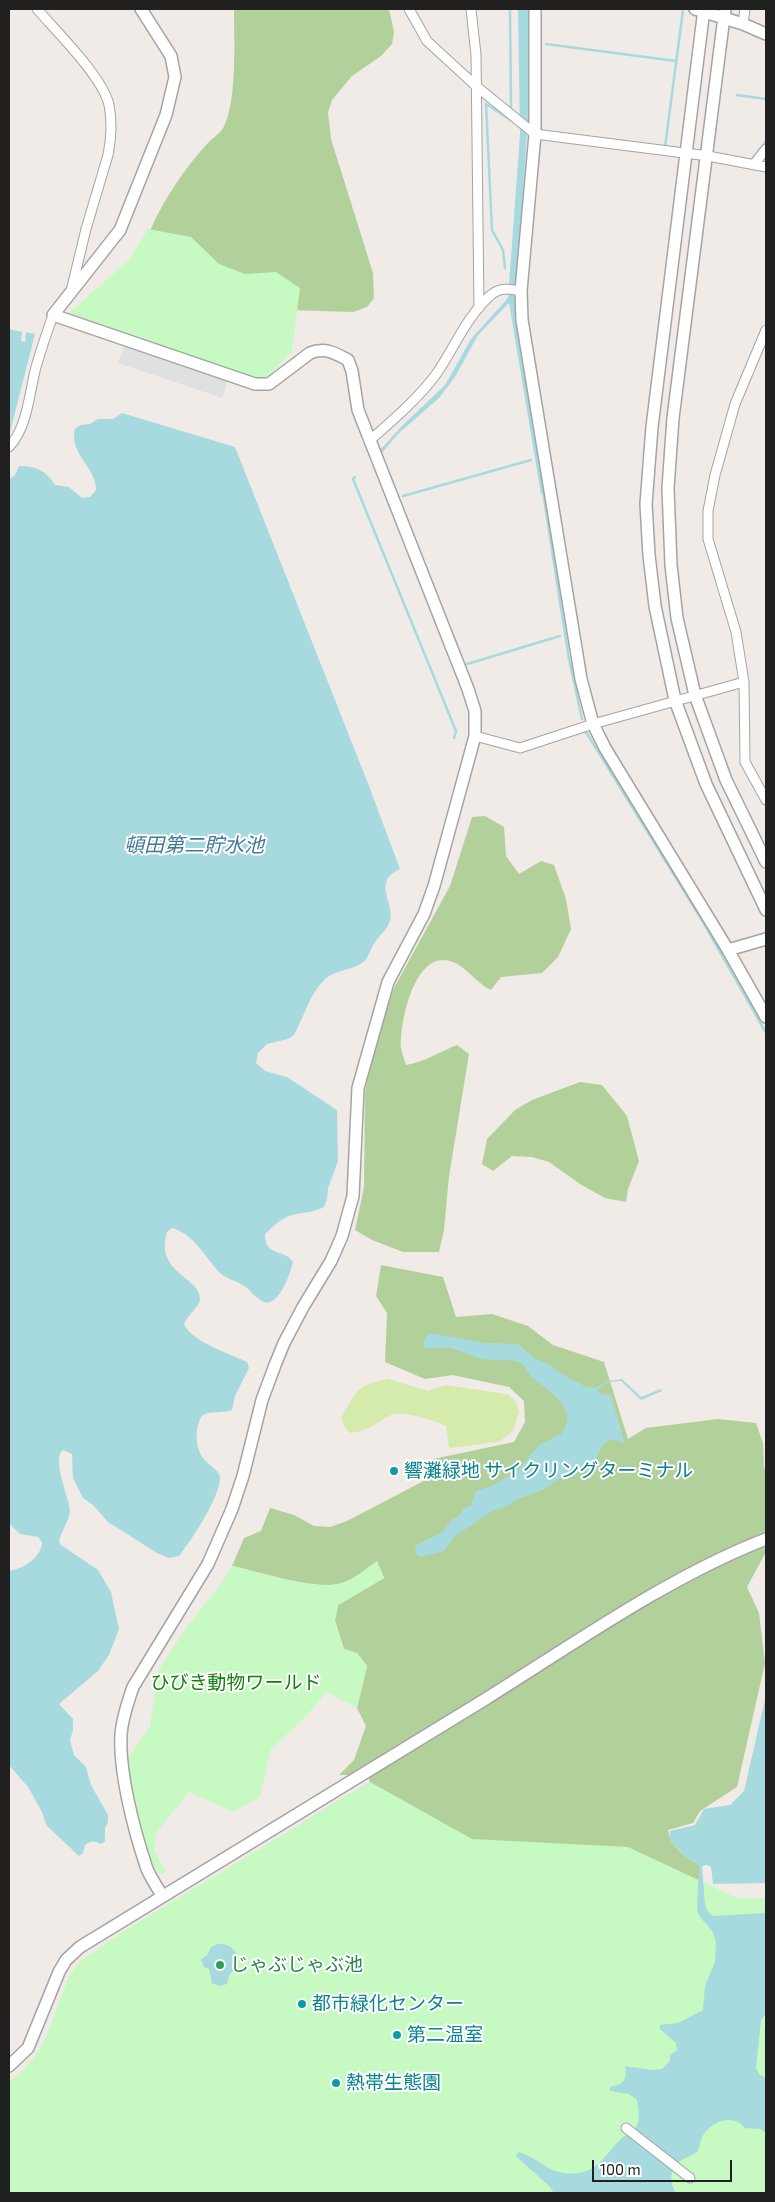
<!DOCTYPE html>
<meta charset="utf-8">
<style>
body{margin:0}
#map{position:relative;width:775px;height:2202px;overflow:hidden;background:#f0ebe6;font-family:"Exo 2",sans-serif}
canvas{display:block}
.frame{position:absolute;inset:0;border:10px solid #202020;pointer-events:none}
.scale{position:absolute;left:592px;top:2160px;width:140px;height:22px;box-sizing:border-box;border:2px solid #202020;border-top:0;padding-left:6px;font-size:15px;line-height:18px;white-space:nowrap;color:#202020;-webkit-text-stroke:4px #fff;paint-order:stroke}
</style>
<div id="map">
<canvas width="775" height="2202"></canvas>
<div class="frame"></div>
<div class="scale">100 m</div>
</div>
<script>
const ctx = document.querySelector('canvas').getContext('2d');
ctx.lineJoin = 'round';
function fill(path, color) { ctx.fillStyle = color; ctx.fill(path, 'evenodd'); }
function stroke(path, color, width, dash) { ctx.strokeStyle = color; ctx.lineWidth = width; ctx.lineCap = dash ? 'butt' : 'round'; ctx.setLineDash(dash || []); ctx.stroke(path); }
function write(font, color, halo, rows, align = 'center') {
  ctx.font = font + ' "Exo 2","Noto Sans JP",sans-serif'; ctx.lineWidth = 4; ctx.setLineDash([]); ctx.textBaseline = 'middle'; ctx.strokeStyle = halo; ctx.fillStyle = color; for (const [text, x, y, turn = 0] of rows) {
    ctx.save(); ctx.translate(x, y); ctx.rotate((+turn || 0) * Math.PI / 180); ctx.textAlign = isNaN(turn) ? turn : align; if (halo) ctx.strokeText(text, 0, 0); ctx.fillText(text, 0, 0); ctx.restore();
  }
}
fill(new Path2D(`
 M 388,1379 L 428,1391 L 445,1385 L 507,1394 L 516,1402 L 519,1412 L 513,1431 L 499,1442 L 449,1448 L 446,1426 C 434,1421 401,1409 389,1416 C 376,1423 366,1432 350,1433 L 346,1429 L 341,1418 C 358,1390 354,1386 388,1379 Z`), '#d4ebab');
fill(new Path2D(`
 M 234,9 L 389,9 L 394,32 L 392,44 L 381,56 L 352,76 L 332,100 L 328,112 L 331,139 L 373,273 L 374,298 L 367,307 L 353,312 L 256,309 L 149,234 C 161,203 185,168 207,144 C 213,137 222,133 225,124 C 237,97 234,39 234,9 Z
 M 485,816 L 504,827 L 506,856 L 519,874 L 541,861 L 554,865 L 566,899 L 571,929 L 558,957 L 542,973 L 501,977 L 491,990 C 475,983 463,960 443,960 C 413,960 400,1023 401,1047 C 402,1053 404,1059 406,1065 C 425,1062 439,1052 457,1045 L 469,1054 L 449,1176 L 444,1230 L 439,1252 L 403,1252 L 372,1240 L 355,1230 L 364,1187 L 365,1093 L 371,1057 L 394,988 L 450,886 L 472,817 Z
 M 580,1082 L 602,1085 L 627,1116 L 639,1161 L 628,1189 L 626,1202 L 605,1198 L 580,1184 L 549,1162 L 532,1157 L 512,1156 L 493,1171 L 482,1164 L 487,1139 L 515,1110 L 532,1100 Z
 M 381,1265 L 443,1277 L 456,1317 L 492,1314 L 528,1326 L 553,1345 L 604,1362 L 628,1439 L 646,1428 L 718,1419 L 756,1423 L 763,1443 L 764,1467 L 766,1472 L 766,1552 L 747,1587 L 759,1613 L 765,1663 L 737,1787 L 700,1811 L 693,1823 L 668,1830 C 671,1848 685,1856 699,1865 L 699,1895 L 302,1823 L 370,1782 L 366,1769 L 354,1775 L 339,1775 L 354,1760 L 366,1726 L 357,1708 L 367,1666 L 357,1653 L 344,1649 L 335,1621 L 338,1605 L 384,1578 L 377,1561 C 365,1570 352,1581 338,1584 C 310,1589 261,1572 232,1566 L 244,1538 L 261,1531 L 270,1508 L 294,1515 L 314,1526 L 330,1527 L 347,1521 L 437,1474 L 433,1459 L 514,1442 L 525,1422 L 524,1401 L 509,1387 L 453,1375 L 425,1379 L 385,1362 L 387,1313 L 376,1296 Z`), '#b2d09a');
fill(new Path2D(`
 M 148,229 L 191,237 L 219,264 L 245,274 L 276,272 L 300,288 L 292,351 L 271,374 L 269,380 L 259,382 L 68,314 L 129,260 Z
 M 377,1561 L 384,1578 L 338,1605 L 335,1621 L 344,1649 L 357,1653 L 367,1666 L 357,1708 L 327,1692 L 303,1719 L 271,1749 L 260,1797 L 233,1812 L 189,1792 L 156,1833 L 154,1850 L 166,1872 L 160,1875 L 148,1858 L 135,1810 L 127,1759 L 150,1727 L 158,1671 L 186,1628 L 220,1585 L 232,1566 C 261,1572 310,1590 338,1584 C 353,1581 366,1569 377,1561 Z
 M 370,1782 L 472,1839 L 628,1847 L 737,1898 L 766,1898 L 766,2193 L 9,2193 L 9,2081 L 19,2075 L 35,2056 L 44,2042 L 70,1974 L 83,1959 L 129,1928 Z`), '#c7fac3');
fill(new Path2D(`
 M 124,345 L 228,381 L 222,398 L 118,363 Z`), '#e0e0e0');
fill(new Path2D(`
 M 518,9 L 529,9 L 530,91 L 515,305 L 545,493 L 541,494 L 509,303 L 478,335 L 455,377 L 439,398 L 398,434 L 382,453 L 380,450 L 402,426 L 445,385 L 471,339 L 508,298 L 520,134 Z
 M 9,329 L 22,332 L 21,341 L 25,342 L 26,332 L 35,334 L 9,436 Z
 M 122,413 L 235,447 L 369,786 L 400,869 C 367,884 403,908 386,929 C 382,934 377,938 374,944 C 369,951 369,958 362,963 C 350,971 334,970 324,980 C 309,995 304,1017 294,1035 L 288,1039 L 267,1044 L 258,1053 L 256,1063 L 265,1071 L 287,1077 L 337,1110 L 338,1161 L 328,1188 L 327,1199 L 324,1207 C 312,1213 304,1212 292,1215 C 281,1218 273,1227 265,1234 C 265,1258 284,1248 293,1262 C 290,1274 279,1307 264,1302 C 257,1299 251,1292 246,1287 C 238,1281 226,1279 219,1272 C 205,1257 194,1234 172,1228 L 167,1232 C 154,1274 202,1277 200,1300 C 199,1307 187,1315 184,1325 C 195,1343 228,1353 247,1362 L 249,1368 L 235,1396 L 232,1410 C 223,1414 209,1410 202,1416 C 199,1419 198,1426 197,1430 C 193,1465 220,1465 220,1478 C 220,1497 191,1541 179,1556 L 169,1558 L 157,1553 L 108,1522 L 93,1505 L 83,1498 L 73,1478 L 72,1454 L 63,1450 C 51,1459 69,1496 70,1511 C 70,1518 61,1532 59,1541 L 61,1545 L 98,1570 L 111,1592 L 119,1629 L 109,1655 L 98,1671 L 59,1704 L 73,1719 L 73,1730 L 70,1740 L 74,1755 L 86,1767 L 91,1785 L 108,1815 L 108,1822 L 105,1828 L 105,1841 L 101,1844 C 94,1840 90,1841 85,1845 L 83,1853 L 79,1856 L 47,1826 L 41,1810 L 28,1787 L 9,1765 L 9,1571 C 23,1569 42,1557 42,1542 L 38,1537 L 20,1534 L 9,1523 L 9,479 L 15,475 L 19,466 C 36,466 47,471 55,485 L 69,487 L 82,498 L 90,497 L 96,490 C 97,468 68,453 75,429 L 80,425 L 90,424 L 98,419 L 113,419 Z
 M 429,1333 L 485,1343 L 518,1344 L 536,1359 L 547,1363 L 559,1372 L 586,1387 L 595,1388 L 609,1381 L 622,1379 L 641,1397 L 661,1389 L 662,1391 L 641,1400 L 621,1381 L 609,1382 L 596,1390 L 601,1394 L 611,1395 L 625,1444 C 600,1429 599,1460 590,1470 L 560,1478 L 545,1489 L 516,1500 L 504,1508 L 494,1510 L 455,1536 L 444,1551 L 420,1557 L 415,1553 L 416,1545 L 442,1532 L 453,1519 L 461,1514 L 463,1509 L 471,1506 L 476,1491 L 494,1485 L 519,1469 L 539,1445 L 561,1434 C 581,1410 549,1391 533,1378 C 526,1373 527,1365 518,1362 C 505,1358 491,1362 479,1358 C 470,1354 460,1351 450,1348 C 441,1346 433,1350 424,1347 L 424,1341 Z
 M 766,1695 L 766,1883 L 713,1884 L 711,1867 L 707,1865 L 702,1866 L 705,1904 L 707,1910 L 712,1916 L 766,1913 L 766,2013 L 761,2020 L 756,2068 L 759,2074 L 766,2078 L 766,2133 L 760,2129 L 745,2128 C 734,2114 714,2120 704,2134 C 700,2139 700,2147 697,2152 C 691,2156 683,2158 678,2163 C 670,2170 669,2185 677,2193 L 554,2193 L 549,2186 L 516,2156 L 518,2152 C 535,2156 547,2171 564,2173 C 595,2177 602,2158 621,2139 C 625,2135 633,2132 636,2127 C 641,2119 638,2109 637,2100 L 629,2094 L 610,2091 L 610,2087 C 623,2085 628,2079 625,2066 L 653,2070 L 662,2069 L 670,2061 L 670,2055 L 677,2050 L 676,2043 L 660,2029 L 660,2025 L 678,2023 L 703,2010 L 705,1986 L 715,1962 L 716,1943 L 713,1932 L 700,1917 L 697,1910 L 699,1865 L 686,1857 L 670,1841 L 670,1831 L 695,1825 L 704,1809 L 730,1805 L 744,1791 Z
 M 218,1944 C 230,1943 237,1950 238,1962 L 234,1970 L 229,1975 L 227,1984 L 219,1986 L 212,1983 L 209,1969 L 204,1967 L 201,1960 L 208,1954 L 211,1947 Z`), '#a6dade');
stroke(new Path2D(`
 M 510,9 L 511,108
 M 546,44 L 676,61
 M 737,95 L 766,99
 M 486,104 L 492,230 L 503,250 L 505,268
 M 486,104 L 514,122
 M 665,147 L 683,10
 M 753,158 L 766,141
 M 355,477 L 353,479 L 456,731 L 454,738
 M 543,492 L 569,659 L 582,719
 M 403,496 L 531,460
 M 467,664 L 560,636
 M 586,732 L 700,917 L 766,1033`), '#a6dade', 2.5);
const minor = new Path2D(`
 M 37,9 C 56,31 103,77 109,105 C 112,120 111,140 108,155 L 86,229 L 71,291
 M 409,9 L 427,41 L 476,86 L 535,134 L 708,156 L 766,167
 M 471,9 L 476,55 L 479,308
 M 743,24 L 745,9
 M 755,163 L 766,149
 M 766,330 L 735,404 L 715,475 L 708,511 L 708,539 L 736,632 L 744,682 L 745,762 L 766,800
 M 369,441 C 393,420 418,399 437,373 C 454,348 468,314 492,294 C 501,287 510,289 521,291
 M 9,447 C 28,427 29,393 36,367 C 41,350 47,332 53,315
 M 475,736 L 520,748 L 593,724 L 744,682
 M 626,2128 L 690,2178`);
const tertiary = new Path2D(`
 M 141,9 L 171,56 L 175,77 L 166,115 L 120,230 L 53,315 L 255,384 L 269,384 L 310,353 C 325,347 335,353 348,360 L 352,371 L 358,410 L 468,689 L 475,711 L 475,736 L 434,886 L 424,914 L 388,982 L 358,1088 L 353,1196 L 342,1236 L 331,1261 L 303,1307 L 284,1343 L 275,1365 L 262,1400 L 243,1476 L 232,1509 L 208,1564 L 133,1687 C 128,1702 122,1718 121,1735 C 119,1773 134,1830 146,1866 C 149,1876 157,1886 162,1896
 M 535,9 L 535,134 L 521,291 L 522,320 L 581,679 L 593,724 L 605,748 L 728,950 L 766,1017
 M 695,9 L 743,24 L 766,34
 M 704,9 L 652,427 L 646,504 L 649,555 L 655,606 L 675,700 L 706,784 L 766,910
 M 725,9 L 673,418 L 668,488 L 671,565 L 677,618 L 695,695 L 726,780 L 766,862
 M 728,950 L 766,939
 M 9,2066 L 28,2048 L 59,1972 L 66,1960 L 80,1947 C 215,1865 350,1783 484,1700 C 574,1644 668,1577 766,1539`);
stroke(minor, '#a4a4a4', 11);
stroke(tertiary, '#a4a4a4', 14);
stroke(minor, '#fff', 9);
stroke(tertiary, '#fff', 11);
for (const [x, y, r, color] of [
 [394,1471,5,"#0f9aa8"],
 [220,1965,5,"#2e9e5b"],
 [302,2004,5,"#0f9aa8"],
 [397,2035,5,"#0f9aa8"],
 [336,2083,5,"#0f9aa8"]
]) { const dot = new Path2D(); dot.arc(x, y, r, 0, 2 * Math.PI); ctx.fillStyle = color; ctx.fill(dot); stroke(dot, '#fff', 2); }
write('19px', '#0d838f', '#fff', [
 ["響灘緑地 サイクリングターミナル",404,1471],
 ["都市緑化センター",312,2004],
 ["第二温室",407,2035],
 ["熱帯生態園",346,2083]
], 'left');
write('19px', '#12810a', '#fff', [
 ["ひびき動物ワールド",236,1683]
]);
write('19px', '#27864d', '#fff', [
 ["じゃぶじゃぶ池",230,1965]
], 'left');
write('italic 20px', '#417a99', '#fff', [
 ["頓田第二貯水池",194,845]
]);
</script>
